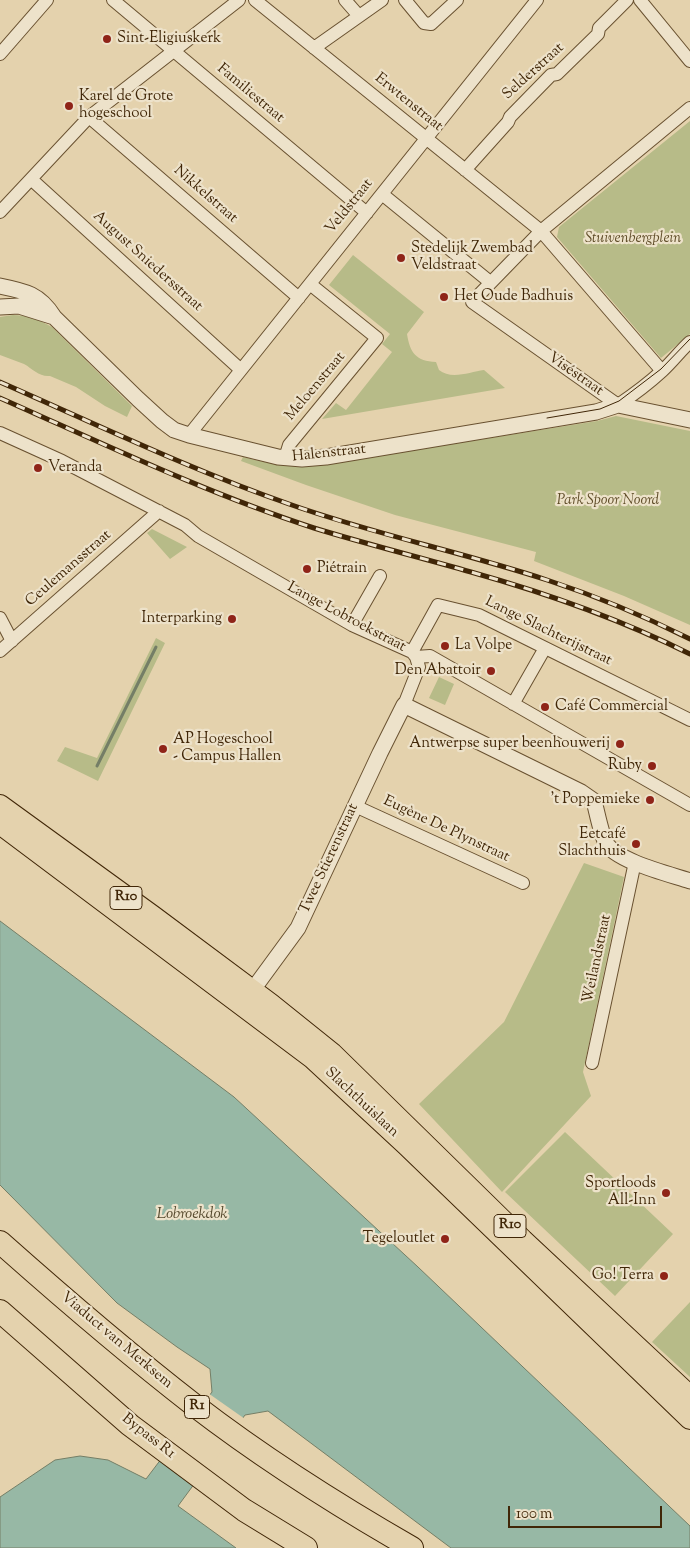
<!DOCTYPE html>
<meta charset="utf-8">
<style>
body{margin:0}
#map{position:relative;width:690px;height:1548px;overflow:hidden;background:#e4d2ad;font-family:"Sorts Mill Goudy",serif}
canvas{display:block}
.scale{position:absolute;left:508px;top:1506px;width:154px;height:22px;box-sizing:border-box;border:2px solid #402607;border-top:0;padding-left:6px;font-size:15px;line-height:18px;white-space:nowrap;color:#402607;-webkit-text-stroke:4px #ede2ca;paint-order:stroke}
</style>
<div id="map">
<canvas width="690" height="1548"></canvas>
<div class="scale">100 m</div>
</div>
<script>
const ctx = document.querySelector('canvas').getContext('2d');
ctx.lineJoin = 'round';
function fill(path, color) { ctx.fillStyle = color; ctx.fill(path, 'evenodd'); }
function stroke(path, color, width, dash) { ctx.strokeStyle = color; ctx.lineWidth = width; ctx.lineCap = dash ? 'butt' : 'round'; ctx.setLineDash(dash || []); ctx.stroke(path); }
function write(font, color, halo, rows, align = 'center') {
  ctx.font = font + ' "Sorts Mill Goudy",serif'; ctx.lineWidth = 4.5; ctx.setLineDash([]); ctx.textBaseline = 'middle'; ctx.strokeStyle = halo; ctx.fillStyle = color; for (const [text, x, y, turn = 0] of rows) {
    ctx.save(); ctx.translate(x, y); ctx.rotate((+turn || 0) * Math.PI / 180); ctx.textAlign = isNaN(turn) ? turn : align; if (halo) ctx.strokeText(text, 0, 0); ctx.fillText(text, 0, 0); ctx.restore();
  }
}
fill(new Path2D(`
 M 690,121 L 690,334 L 661,358 L 557,237 L 559,227 Z
 M 353,255 L 424,312 L 407,334 C 410,353 416,361 436,362 L 439,370 C 451,380 470,372 484,370 L 505,388 L 322,419 L 336,403 L 346,410 L 392,352 L 382,344 L 390,334 L 329,285 Z
 M 13,315 L 31,316 L 52,327 L 132,406 L 127,417 L 105,406 L 76,387 L 50,376 C 39,377 33,369 24,364 C 16,361 8,358 0,355 L 0,317 Z
 M 616,416 L 690,431 L 690,625 L 624,596 L 534,561 L 536,552 L 395,515 L 306,485 L 241,461 L 243,457 C 272,464 289,468 320,465 L 597,421 Z
 M 152,529 L 187,547 L 170,559 L 147,533 Z
 M 156,638 L 165,643 L 98,781 L 57,761 L 65,747 L 97,758 Z
 M 439,677 L 454,684 L 445,705 L 429,698 Z
 M 584,863 L 624,877 L 583,1072 L 591,1096 L 502,1192 L 419,1104 L 504,1022 Z
 M 565,1132 L 673,1234 L 615,1296 L 505,1192 Z
 M 690,1302 L 690,1377 L 652,1342 Z`), '#b7bb88');
const water = new Path2D(`
 M 0,921 L 234,1097 L 418,1267 L 690,1526 L 690,1548 L 451,1548 L 268,1411 L 245,1415 L 178,1506 L 236,1548 L 0,1548 L 0,1497 L 55,1460 L 80,1456 L 108,1460 L 146,1479 L 212,1392 L 210,1369 L 177,1347 L 117,1303 L 0,1185 Z`);
fill(water, '#97b8a5');
stroke(water, '#747e66', 1);
fill(new Path2D(`
 M 208,1393 L 245,1419 L 206,1473 L 168,1446 Z`), '#e4d2ad');
stroke(new Path2D(`
 M 97,766 L 156,647`), '#747e66', 3);
const minor = new Path2D(`
 M 113,0 L 367,213
 M 255,0 L 541,231 L 662,371
 M 345,0 L 359,16
 M 405,0 L 424,23 L 431,24 L 457,0
 M 640,0 L 690,61
 M 314,48 L 382,0
 M 0,54 L 47,0
 M 690,108 L 541,231 L 472,302 L 618,405 C 633,395 649,383 662,371 C 672,362 680,351 690,342
 M 89,117 L 299,298
 M 465,170 L 508,122 L 510,117 L 551,75 L 557,74 L 598,34 L 599,28 L 627,0
 M 31,179 L 241,370
 M 382,194 L 490,282
 M 0,212 L 89,117 L 239,0
 M 0,433 L 62,461 L 185,525 L 198,536 L 352,625 L 412,652 L 416,657 L 419,667 L 404,705
 M 189,435 L 537,0
 M 285,458 L 289,445 L 377,338 L 310,284
 M 0,618 L 12,641
 M 352,625 L 380,576
 M 0,651 L 159,511
 M 412,652 L 438,605 L 479,615 L 690,720
 M 416,657 L 430,656 L 690,805
 M 513,704 L 545,648
 M 355,806 L 523,883
 M 592,1063 L 635,862`);
const tertiary = new Path2D(`
 M 0,286 C 25,291 40,294 54,317 L 138,399 L 162,421 L 174,430 L 189,435 L 278,457 L 302,459 L 326,457 L 596,412 L 618,405 L 690,420
 M 0,307 L 19,306 L 54,317
 M 246,999 L 298,928 L 380,753 L 404,705 L 581,792 L 594,801 C 597,812 601,834 606,843 C 616,861 669,874 690,881`);
const primary = new Path2D(`
 M 0,805 L 153,916 L 271,1004 L 332,1053 L 523,1240 L 690,1396
 M 0,824 L 312,1058 L 406,1145 L 690,1419`);
const motorway = new Path2D(`
 M 0,1242 C 63,1298 127,1353 194,1405 C 263,1458 337,1505 412,1548
 M 0,1311 L 130,1425 L 244,1510 L 306,1548`);
stroke(minor, '#695130', 14);
stroke(tertiary, '#695130', 17);
stroke(primary, '#402607', 22);
stroke(motorway, '#402607', 24);
stroke(minor, '#ede2ca', 12);
stroke(tertiary, '#ede2ca', 15);
stroke(primary, '#e4d2ad', 20);
stroke(motorway, '#e4d2ad', 22);
stroke(new Path2D(`
 M 547,418 L 600,409 L 619,401 L 661,369 L 690,339`), '#402607', 1);
const rail = new Path2D(`
 M 0,382 C 96,424 191,470 289,504 C 373,534 462,552 547,580 C 596,596 644,616 690,639
 M 0,398 C 104,444 206,493 314,528 C 366,544 419,557 471,572 C 546,593 620,619 690,654`);
stroke(rail, '#402607', 5);
stroke(rail, '#ede2ca', 3, [9]);
for (const [x, y, r, color] of [
 [107,39,5,"#8f2418"],
 [69,106,5,"#8f2418"],
 [401,258,5,"#8f2418"],
 [444,297,5,"#8f2418"],
 [38,468,5,"#8f2418"],
 [307,569,5,"#8f2418"],
 [232,619,5,"#8f2418"],
 [445,646,5,"#8f2418"],
 [491,671,5,"#8f2418"],
 [545,707,5,"#8f2418"],
 [620,744,5,"#8f2418"],
 [163,749,5,"#8f2418"],
 [652,766,5,"#8f2418"],
 [650,800,5,"#8f2418"],
 [636,844,5,"#8f2418"],
 [666,1193,5,"#8f2418"],
 [445,1239,5,"#8f2418"],
 [664,1276,5,"#8f2418"]
]) { const dot = new Path2D(); dot.arc(x, y, r, 0, 2 * Math.PI); ctx.fillStyle = color; ctx.fill(dot); stroke(dot, '#ede2ca', 2); }
for (const [x, y, w] of [
 [126,898,32],
 [510,1226,32],
 [197,1407,25]
]) { const box = new Path2D(); box.roundRect(x - w / 2, y - 11.5, w, 23, 4); ctx.fillStyle = '#ede2ca'; ctx.fill(box); stroke(box, '#402607', 1); }
write('bold 14px', '#402607', null, [
 ["R10",126,898],
 ["R10",510,1226],
 ["R1",197,1407]
]);
write('15px', '#402607', '#ede2ca', [
 ["Sint-Eligiuskerk",117,39],
 ["Karel de Grote",79,97],
 ["hogeschool",79,114],
 ["Stedelijk Zwembad",411,249],
 ["Veldstraat",411,266],
 ["Het Oude Badhuis",454,297],
 ["Veranda",48,468],
 ["Piétrain",317,569],
 ["Interparking",222,619,"right"],
 ["La Volpe",455,646],
 ["Den Abattoir",481,671,"right"],
 ["Café Commercial",555,707],
 ["AP Hogeschool",173,740],
 ["- Campus Hallen",173,757],
 ["Antwerpse super beenhouwerij",610,744,"right"],
 ["Ruby",642,766,"right"],
 ["'t Poppemieke",640,800,"right"],
 ["Eetcafé",626,835,"right"],
 ["Slachthuis",626,852,"right"],
 ["Sportloods",656,1184,"right"],
 ["All-Inn",656,1201,"right"],
 ["Tegeloutlet",435,1239,"right"],
 ["Go! Terra",654,1276,"right"]
], 'left');
write('15px', '#402607', '#ede2ca', [
 ["Selderstraat",534,72,-42],
 ["Familiestraat",250,94,40],
 ["Erwtenstraat",408,103,39],
 ["Nikkelstraat",205,195,41],
 ["Veldstraat",350,207,-51],
 ["August Sniedersstraat",147,262,42],
 ["Viséstraat",575,375,35],
 ["Meloenstraat",316,387,-50],
 ["Halenstraat",329,454,-6],
 ["Ceulemansstraat",69,569,-41],
 ["Lange Lobroekstraat",346,618,28],
 ["Lange Slachterijstraat",548,632,26],
 ["Eugène De Plynstraat",446,830,25],
 ["Twee Stierenstraat",330,859,-65],
 ["Weilandstraat",598,959,-78],
 ["Slachthuislaan",361,1103,43],
 ["Viaduct van Merksem",116,1341,40],
 ["Bypass R1",148,1437,38]
]);
write('italic 15px', '#5e4b27', '#ede2ca', [
 ["Stuivenbergplein",633,239],
 ["Park Spoor Noord",608,501]
]);
write('italic 16px', '#564a2e', '#ede2ca', [
 ["Lobroekdok",192,1215]
]);
</script>
